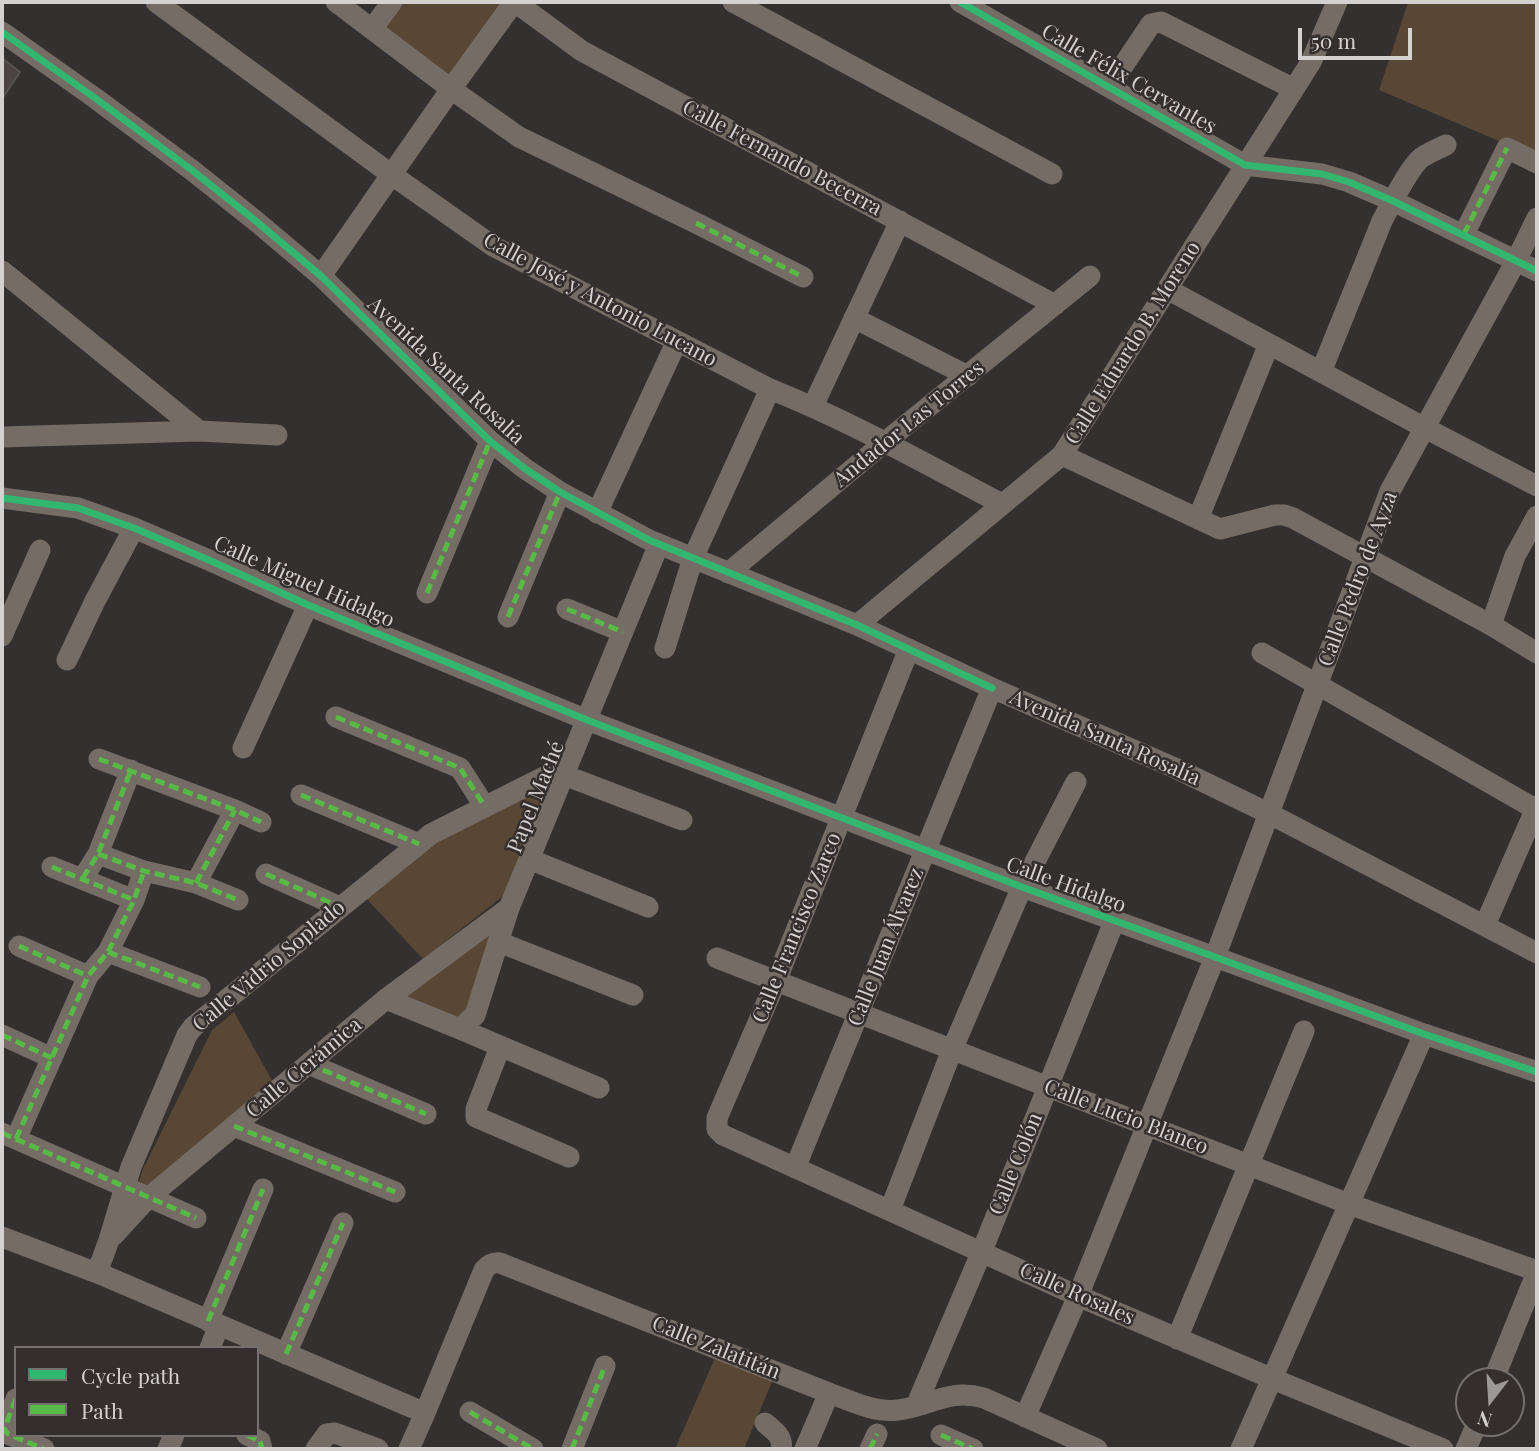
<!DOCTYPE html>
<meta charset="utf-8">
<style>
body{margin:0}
#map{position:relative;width:1539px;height:1451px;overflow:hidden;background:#33302f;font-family:"Playfair Display",serif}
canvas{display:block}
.frame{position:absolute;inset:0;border:4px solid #d4d1d0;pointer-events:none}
.legend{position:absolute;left:14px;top:1346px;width:245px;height:91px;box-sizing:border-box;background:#342f2e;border:2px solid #74706f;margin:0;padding:9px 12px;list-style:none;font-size:21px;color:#d4d1d0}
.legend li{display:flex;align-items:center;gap:14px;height:35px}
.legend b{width:35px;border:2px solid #74706f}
.north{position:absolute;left:1455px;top:1367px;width:70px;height:70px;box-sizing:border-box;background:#342f2e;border:2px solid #74706f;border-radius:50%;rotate:197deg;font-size:19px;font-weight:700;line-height:28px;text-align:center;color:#d4d1d0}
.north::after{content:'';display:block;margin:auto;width:24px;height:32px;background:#9c9998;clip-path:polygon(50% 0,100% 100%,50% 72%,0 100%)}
.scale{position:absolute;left:1298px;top:28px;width:114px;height:32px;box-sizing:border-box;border:4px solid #d4d1d0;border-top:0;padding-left:9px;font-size:21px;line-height:24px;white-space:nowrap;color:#d4d1d0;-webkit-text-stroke:5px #342f2e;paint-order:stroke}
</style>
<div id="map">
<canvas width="1539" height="1451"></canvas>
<div class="frame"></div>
<ul class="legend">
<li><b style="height:9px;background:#33b770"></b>Cycle path</li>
<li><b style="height:9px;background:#58b947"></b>Path</li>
</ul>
<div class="north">N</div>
<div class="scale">50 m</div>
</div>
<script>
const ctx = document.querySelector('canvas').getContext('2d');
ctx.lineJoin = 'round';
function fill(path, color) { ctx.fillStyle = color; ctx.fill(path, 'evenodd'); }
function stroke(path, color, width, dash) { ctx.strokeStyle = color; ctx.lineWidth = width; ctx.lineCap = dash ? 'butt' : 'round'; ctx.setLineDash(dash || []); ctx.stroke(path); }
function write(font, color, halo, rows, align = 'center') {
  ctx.font = font + ' "Playfair Display",serif'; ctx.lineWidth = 5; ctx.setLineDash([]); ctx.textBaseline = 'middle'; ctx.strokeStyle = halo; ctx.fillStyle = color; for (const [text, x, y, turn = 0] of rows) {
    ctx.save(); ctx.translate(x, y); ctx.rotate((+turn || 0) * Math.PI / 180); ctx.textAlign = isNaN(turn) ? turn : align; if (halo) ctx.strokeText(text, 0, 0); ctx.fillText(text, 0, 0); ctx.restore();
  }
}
fill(new Path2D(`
 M 401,2 L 508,2 L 451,82 L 379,31 Z
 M 1408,2 L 1537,2 L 1537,158 L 1506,144 L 1379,90 Z
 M 553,785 L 512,889 L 423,959 L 363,895 L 429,843 Z
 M 503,919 L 494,952 L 458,1026 L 400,1000 Z
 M 234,1012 L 275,1086 L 152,1191 L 138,1186 L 142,1171 L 212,1030 Z
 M 715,1358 L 774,1377 L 744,1449 L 675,1449 Z`), '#584734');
const building = new Path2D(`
 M 2,58 L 20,72 L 2,99 Z`);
fill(building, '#4c4343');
stroke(building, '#555353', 2);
stroke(new Path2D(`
 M 156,2 L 392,175 L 493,246 L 770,389 C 850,421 926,464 1002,504
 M 336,2 L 451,89 L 519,137 L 696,223 L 803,277
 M 515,2 L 582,51 L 1055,305
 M 733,2 L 1052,174
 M 960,2 L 1245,165 L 1322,174 L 1349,182 L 1393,201 L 1537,271
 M 372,29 L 392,2
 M 2,32 L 95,98 L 193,171 L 257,222 L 321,276 L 490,441 L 524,468 L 560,492 L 649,540 L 857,625 L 992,688 L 1175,768 L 1270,814 L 1537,953
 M 1109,87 L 1151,24 L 1161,22 L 1294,89
 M 1464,234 L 1507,148 L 1537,163
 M 2,271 L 199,431
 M 321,276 L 451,89 L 514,2
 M 1167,289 L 1425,428 L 1537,486
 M 854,318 L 968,376
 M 1321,372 L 1382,221 C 1390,206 1409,168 1421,158 C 1428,153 1438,149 1446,145
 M 813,406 L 900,221
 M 2,437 L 199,431 L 277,435
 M 1062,455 L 1220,529 L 1275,515 L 1284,515 L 1293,518 L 1491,625 L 1537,653
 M 2,498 L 78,508 L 134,528 L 211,561 L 308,605 L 587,720 L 1022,887 L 1215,957 L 1424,1034 L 1537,1072
 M 597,513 L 677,341
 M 1198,519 L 1269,344
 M 728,573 L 885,442 L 1090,276
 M 427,593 L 490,441
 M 567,609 L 623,632
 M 508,617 L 560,492
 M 857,625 L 1062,455 L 1311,62 L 1337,2
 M 1491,625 L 1515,556 L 1537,516
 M 2,636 L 40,550
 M 665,648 L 693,558 L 770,389
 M 909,649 L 776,981 L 717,1118 L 717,1129 L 723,1135 L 1078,1296 L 1273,1379 L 1443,1449
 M 1262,653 L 1537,810
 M 67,660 L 95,601 L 134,528
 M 336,717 L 460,768 L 485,807
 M 243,748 L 308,605
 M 99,759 L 235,810 L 261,822
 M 564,775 L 682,820
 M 301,795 L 419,844
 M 98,854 L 144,871 L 196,883 L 238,900
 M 529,859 L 648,907
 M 52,867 L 134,900
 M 266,874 L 340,907
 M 83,878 L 98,854 L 131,770
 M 196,883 L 235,810
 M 1485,925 L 1537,806
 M 499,942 L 633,995
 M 19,946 L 88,976
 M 108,952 L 200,987
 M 717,958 L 1349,1204 L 1537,1271
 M 386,999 L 460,1029 L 599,1088
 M 460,1029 L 475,1015 L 509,908 L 659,544
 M 2,1035 L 52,1058
 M 500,1047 L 476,1109 L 476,1117 L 569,1157
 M 309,1064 L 426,1114
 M 234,1126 L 395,1192
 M 2,1133 L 196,1218
 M 16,1139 L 88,976 L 108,952 L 134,900 L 144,871
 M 795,1168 L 992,688
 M 890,1210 L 952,1050 L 1022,887 L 1076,782
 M 113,1236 L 148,1198 L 386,999 L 509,908
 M 2,1237 L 105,1276 L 425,1413
 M 97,1273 L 109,1240 L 131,1167 L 187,1035 L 193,1027 L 431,834 L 568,765
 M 208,1321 L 263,1189
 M 1177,1339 L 1304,1031
 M 210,1348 L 219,1325
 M 286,1354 L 343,1223
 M 1493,1381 L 1537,1272
 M 16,1399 L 4,1429 L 8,1434 L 44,1449
 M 916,1406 L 982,1251 L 1114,922
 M 470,1412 L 533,1449
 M 1025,1417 L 1078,1296 L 1215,957 L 1390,491 L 1516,261 L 1537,218
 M 765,1423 C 774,1431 784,1437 781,1449
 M 247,1435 L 260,1441 L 262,1449
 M 941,1435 L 973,1449
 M 168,1449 L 174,1435
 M 316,1449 L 327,1434 L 335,1433 L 378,1449
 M 409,1449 L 425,1413 L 484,1270 C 489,1264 493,1262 500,1263 L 829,1393 C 851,1401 874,1413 898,1410 C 932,1406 948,1388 984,1398 L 1097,1449
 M 572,1449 L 605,1366
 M 805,1449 L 829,1393
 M 870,1449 L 877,1434
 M 1241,1449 L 1424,1034
 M 1466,1449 L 1477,1423`), '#756c65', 21);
stroke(new Path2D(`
 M 696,223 L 803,277
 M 1464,234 L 1507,148
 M 427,593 L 490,441
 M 567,609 L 623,632
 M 508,617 L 560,492
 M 336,717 L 460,768 L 485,807
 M 99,759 L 235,810 L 261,822
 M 301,795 L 419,844
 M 98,854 L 144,871 L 196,883 L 238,900
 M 52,867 L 134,900
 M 266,874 L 340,907
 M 83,878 L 98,854 L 131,770
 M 196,883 L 235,810
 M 19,946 L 88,976
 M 108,952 L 200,987
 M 2,1035 L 52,1058
 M 309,1064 L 426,1114
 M 234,1126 L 395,1192
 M 2,1133 L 196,1218
 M 16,1139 L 88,976 L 108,952 L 134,900 L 144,871
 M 208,1321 L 263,1189
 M 286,1354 L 343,1223
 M 16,1399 L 4,1429 L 8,1434 L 44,1449
 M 470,1412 L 533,1449
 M 247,1435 L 260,1441 L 262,1449
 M 941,1435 L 973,1449
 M 572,1449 L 605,1366
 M 870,1449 L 877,1434`), '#58b947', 5, [10, 5]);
stroke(new Path2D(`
 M 960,2 L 1245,165 L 1322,174 L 1349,182 L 1393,201 L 1537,271
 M 2,32 L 95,98 L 193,171 L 257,222 L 321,276 L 490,441 L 524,468 L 560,492 L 649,540 L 857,625 L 992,688
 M 2,498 L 78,508 L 134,528 L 211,561 L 308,605 L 587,720 L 1022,887 L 1215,957 L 1424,1034 L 1537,1072`), '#33b770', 7);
write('21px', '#d4d1d0', '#342f2e', [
 ["Calle Félix Cervantes",1129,79,30],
 ["Calle Fernando Becerra",782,158,28],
 ["Calle José y Antonio Lucano",600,300,28],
 ["Calle Eduardo B. Moreno",1133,343,-58],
 ["Avenida Santa Rosalía",446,371,43],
 ["Andador Las Torres",909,424,-39],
 ["Calle Pedro de Ayza",1358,579,-69],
 ["Calle Miguel Hidalgo",304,582,24],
 ["Avenida Santa Rosalía",1105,738,24],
 ["Papel Maché",536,797,-68],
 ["Calle Hidalgo",1066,885,20],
 ["Calle Francisco Zarco",797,928,-68],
 ["Calle Juan Álvarez",886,947,-68],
 ["Calle Vidrio Soplado",269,966,-40],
 ["Calle Cerámica",304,1068,-40],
 ["Calle Lucio Blanco",1126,1117,21],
 ["Calle Colón",1016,1164,-68],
 ["Calle Rosales",1077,1294,24],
 ["Calle Zalatitán",716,1348,22]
]);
</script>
